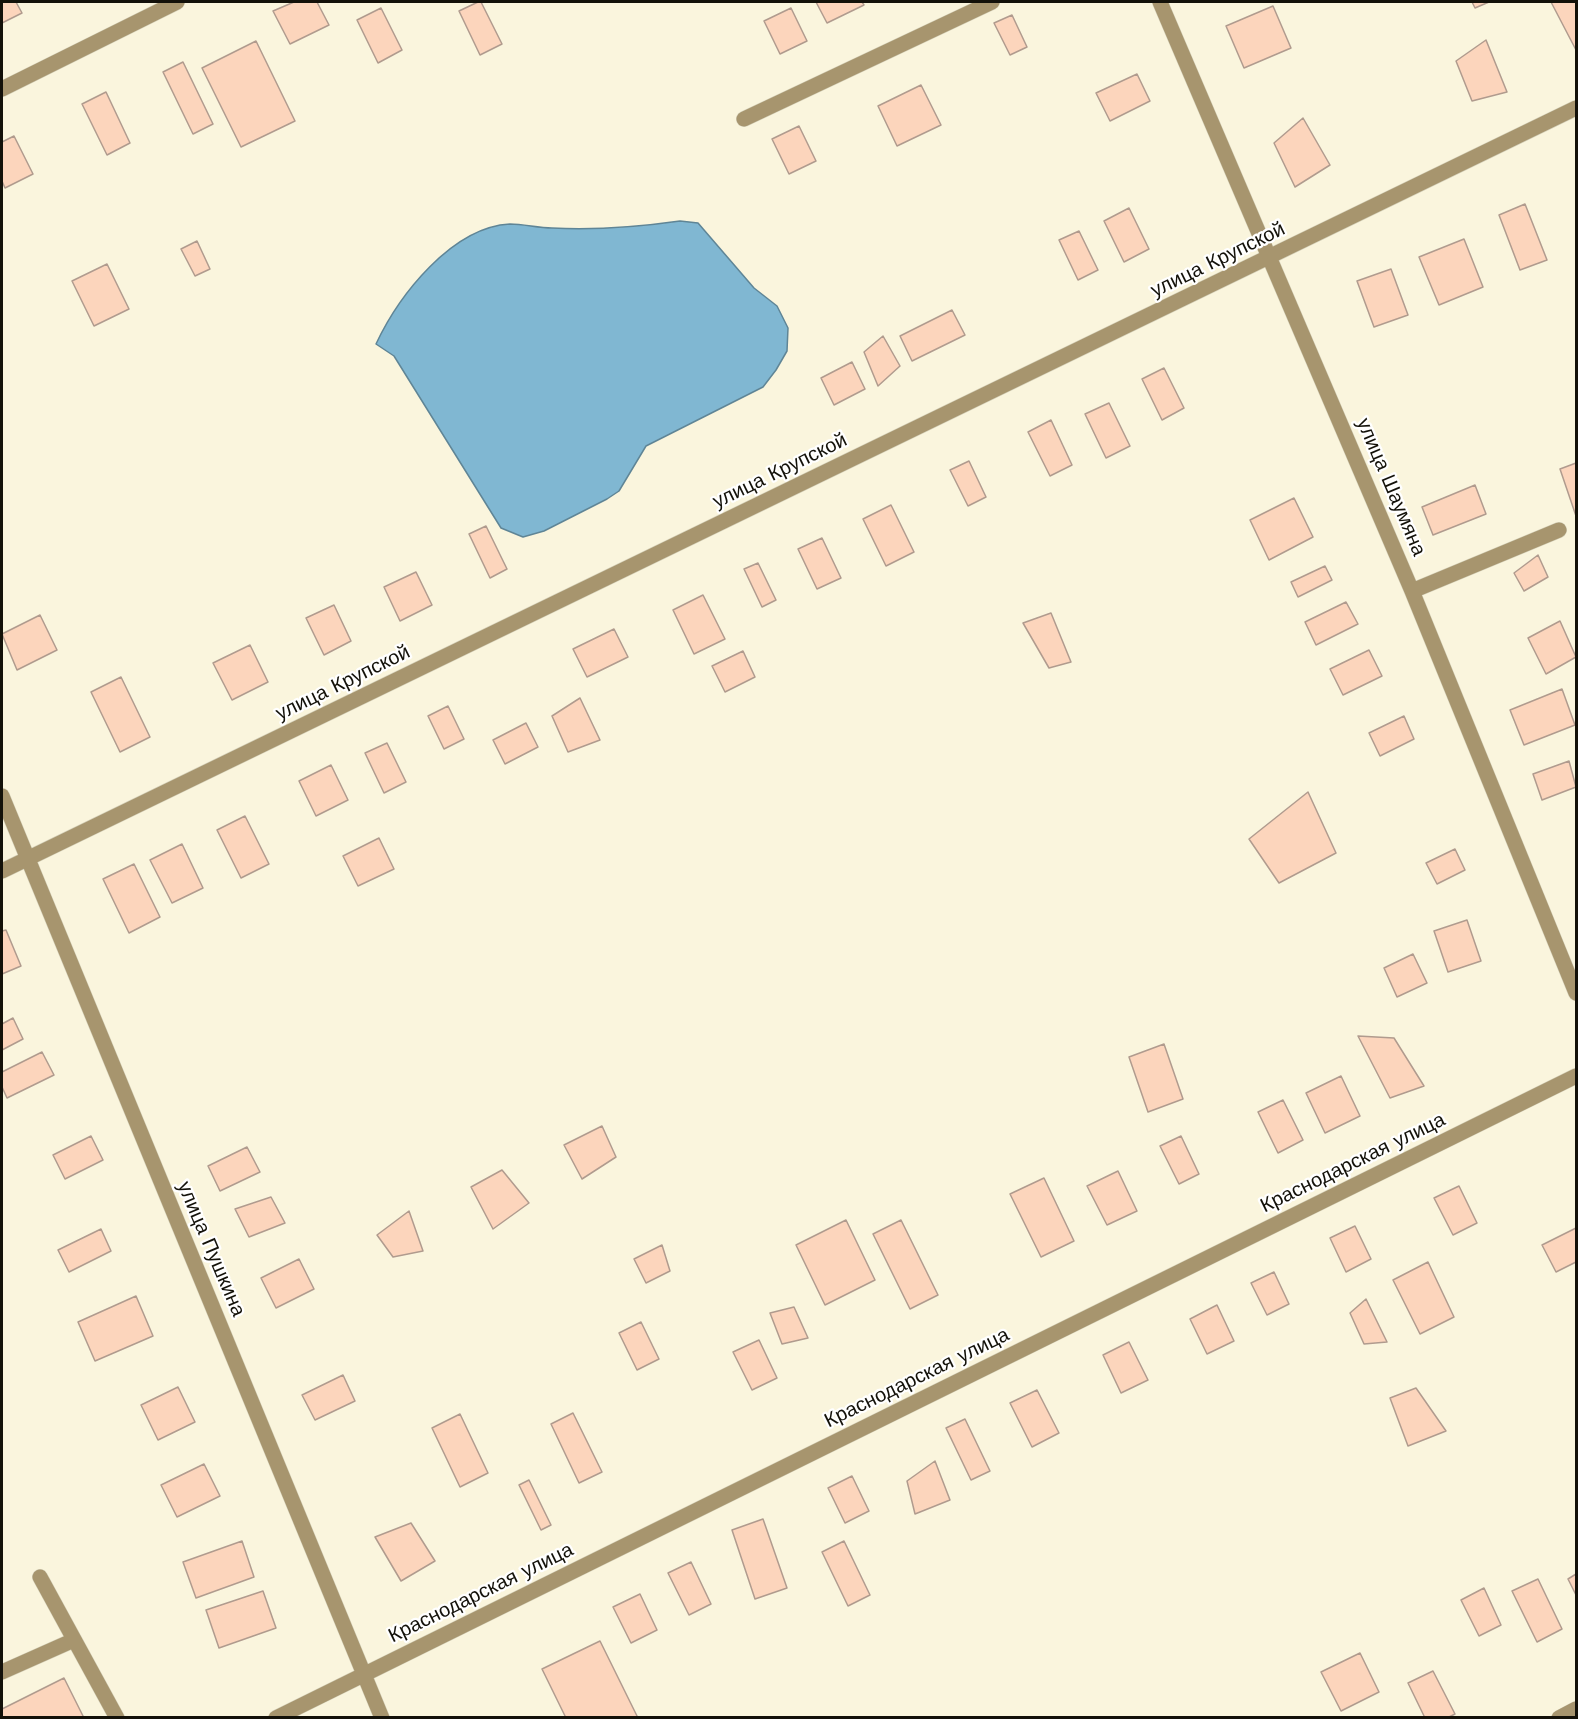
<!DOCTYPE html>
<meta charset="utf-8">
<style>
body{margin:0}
#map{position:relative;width:1578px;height:1719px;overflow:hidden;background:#faf5dd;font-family:"Work Sans",sans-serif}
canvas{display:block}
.frame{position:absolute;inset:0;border:3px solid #131109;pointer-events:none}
</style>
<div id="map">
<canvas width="1578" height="1719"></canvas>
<div class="frame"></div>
</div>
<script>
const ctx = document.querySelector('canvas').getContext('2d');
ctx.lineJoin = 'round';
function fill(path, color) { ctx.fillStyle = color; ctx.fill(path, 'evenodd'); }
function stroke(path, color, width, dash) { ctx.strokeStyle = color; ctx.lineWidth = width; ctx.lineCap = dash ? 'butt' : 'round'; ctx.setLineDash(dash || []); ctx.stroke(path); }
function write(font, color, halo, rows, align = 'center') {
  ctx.font = font + ' "Work Sans",sans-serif'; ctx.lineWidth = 4.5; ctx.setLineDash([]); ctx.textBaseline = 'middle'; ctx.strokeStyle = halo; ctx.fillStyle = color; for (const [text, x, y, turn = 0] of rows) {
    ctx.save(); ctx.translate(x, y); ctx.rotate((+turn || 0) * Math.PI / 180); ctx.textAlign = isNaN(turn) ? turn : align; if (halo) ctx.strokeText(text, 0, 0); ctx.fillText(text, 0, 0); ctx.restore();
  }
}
const water = new Path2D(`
 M 680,221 L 698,223 L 754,288 L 777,306 L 788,328 L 787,351 L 776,370 L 763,387 L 646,446 L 619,491 L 607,499 L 544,531 L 523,537 L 501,528 L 394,356 L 376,344 C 399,295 452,227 510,224 C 524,224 538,228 552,228 C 593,230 638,227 680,221 Z`);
fill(water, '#80b7d2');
stroke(water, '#5f8596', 1.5);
const building = new Path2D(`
 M 2,2 L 16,2 L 22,13 L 2,23 Z
 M 294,2 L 317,2 L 329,25 L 290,44 L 273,11 Z
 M 478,2 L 481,2 L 502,44 L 480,55 L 459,11 Z
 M 816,2 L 862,2 L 864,5 L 827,23 Z
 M 1472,2 L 1489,2 L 1475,8 Z
 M 1551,2 L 1576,2 L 1576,50 Z
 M 1273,6 L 1291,48 L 1244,68 L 1226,26 Z
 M 381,8 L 402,50 L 378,63 L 357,20 Z
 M 791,8 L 807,41 L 780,54 L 764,21 Z
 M 1012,15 L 1027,47 L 1010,55 L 994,23 Z
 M 1486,40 L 1507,92 L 1472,101 L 1456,61 Z
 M 256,41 L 295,121 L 241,147 L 202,68 Z
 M 183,62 L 213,124 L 193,134 L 163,72 Z
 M 1137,74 L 1150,101 L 1110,121 L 1096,93 Z
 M 921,85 L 941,125 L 897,146 L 878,106 Z
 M 106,92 L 130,143 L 107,155 L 82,104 Z
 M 1303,118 L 1330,165 L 1295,187 L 1274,143 Z
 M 799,126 L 816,161 L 789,174 L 772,139 Z
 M 14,136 L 33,174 L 5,188 L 2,181 L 2,142 Z
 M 1525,204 L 1547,260 L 1520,270 L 1499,215 Z
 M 1129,208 L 1149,249 L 1124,262 L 1104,221 Z
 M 1079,231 L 1098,270 L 1078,280 L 1059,240 Z
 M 1464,239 L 1483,287 L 1439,305 L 1419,257 Z
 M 197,241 L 210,269 L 195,276 L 181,249 Z
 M 107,264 L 129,309 L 94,326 L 72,281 Z
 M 1391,269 L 1408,315 L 1374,327 L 1357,281 Z
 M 952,310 L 965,335 L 912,361 L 900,336 Z
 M 883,336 L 900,366 L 878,386 L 864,352 Z
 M 852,362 L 865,389 L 834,405 L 821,378 Z
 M 1164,368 L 1184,408 L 1162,420 L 1142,379 Z
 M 1109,403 L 1130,446 L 1106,458 L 1085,414 Z
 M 1051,420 L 1072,465 L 1050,476 L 1028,432 Z
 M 969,461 L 986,497 L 968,506 L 950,470 Z
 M 1576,463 L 1576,516 L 1560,469 Z
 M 1475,485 L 1486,514 L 1433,535 L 1422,507 Z
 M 1294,498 L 1313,537 L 1269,560 L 1250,520 Z
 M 891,505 L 914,552 L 886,566 L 863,519 Z
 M 486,526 L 507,569 L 490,578 L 469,534 Z
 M 822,538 L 841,578 L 817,589 L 798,549 Z
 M 1538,555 L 1548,577 L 1524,591 L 1514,573 Z
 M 758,563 L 776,600 L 762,607 L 744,569 Z
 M 1325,566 L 1332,580 L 1298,597 L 1291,582 Z
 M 416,572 L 432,605 L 400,621 L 384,587 Z
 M 703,595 L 725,639 L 694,654 L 673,610 Z
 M 1346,602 L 1358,624 L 1316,645 L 1305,622 Z
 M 334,605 L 351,641 L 324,655 L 306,618 Z
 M 1051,613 L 1071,662 L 1049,668 L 1023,623 Z
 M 40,615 L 57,650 L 17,670 L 2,634 Z
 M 1560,621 L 1576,657 L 1546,674 L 1528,638 Z
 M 614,629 L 628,657 L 587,677 L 573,649 Z
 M 250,645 L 268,682 L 232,700 L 213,663 Z
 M 1369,650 L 1382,676 L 1343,695 L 1330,669 Z
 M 743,651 L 755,677 L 725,692 L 712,666 Z
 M 121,677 L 150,737 L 120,752 L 91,692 Z
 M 1562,689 L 1575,725 L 1524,745 L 1510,710 Z
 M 580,698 L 600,740 L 568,752 L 552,716 Z
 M 448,706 L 464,739 L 444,749 L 428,716 Z
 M 1404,716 L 1414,739 L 1380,756 L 1369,733 Z
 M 526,723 L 538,747 L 505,764 L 493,740 Z
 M 387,743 L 406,782 L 384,793 L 365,753 Z
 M 1569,761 L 1576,787 L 1542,800 L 1533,774 Z
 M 331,765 L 348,800 L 316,816 L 299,781 Z
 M 1308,792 L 1336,853 L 1279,883 L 1249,839 Z
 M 245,816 L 269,864 L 241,878 L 217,830 Z
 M 379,838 L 394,869 L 358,886 L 343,856 Z
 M 182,844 L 203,888 L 172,903 L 150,860 Z
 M 1455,849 L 1465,870 L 1437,884 L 1426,863 Z
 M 134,864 L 160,917 L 129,933 L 103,879 Z
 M 1467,920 L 1481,961 L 1448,972 L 1434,931 Z
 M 6,930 L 21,966 L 2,974 L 2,931 Z
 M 1413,954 L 1427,983 L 1397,997 L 1384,968 Z
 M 13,1018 L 23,1039 L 2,1050 L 2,1024 Z
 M 1358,1036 L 1394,1038 L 1424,1086 L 1390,1098 Z
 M 1164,1044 L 1183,1099 L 1148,1112 L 1129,1057 Z
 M 42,1052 L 54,1075 L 7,1098 L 2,1087 L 2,1072 Z
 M 1341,1076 L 1360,1116 L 1325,1133 L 1306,1093 Z
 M 1283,1100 L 1303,1140 L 1278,1153 L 1258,1112 Z
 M 602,1126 L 616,1157 L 582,1179 L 564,1145 Z
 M 91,1136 L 103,1160 L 65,1179 L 53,1155 Z
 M 1181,1136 L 1199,1174 L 1179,1184 L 1160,1146 Z
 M 247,1147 L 260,1172 L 220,1191 L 208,1166 Z
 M 502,1170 L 529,1203 L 493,1229 L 471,1187 Z
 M 1118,1171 L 1137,1211 L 1107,1225 L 1087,1186 Z
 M 1044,1178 L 1074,1241 L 1041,1257 L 1010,1194 Z
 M 1459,1186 L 1477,1223 L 1453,1235 L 1434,1198 Z
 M 271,1197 L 285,1223 L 249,1237 L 235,1209 Z
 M 409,1211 L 423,1251 L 393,1257 L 377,1235 Z
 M 846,1220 L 875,1280 L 825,1305 L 796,1245 Z
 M 901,1220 L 938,1295 L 910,1309 L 873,1234 Z
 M 1355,1226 L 1371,1259 L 1346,1272 L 1330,1238 Z
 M 1576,1228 L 1576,1262 L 1556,1272 L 1542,1245 Z
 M 101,1229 L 111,1251 L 69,1272 L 58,1250 Z
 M 662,1245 L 670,1271 L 646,1283 L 634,1259 Z
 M 299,1259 L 314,1289 L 276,1308 L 261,1278 Z
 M 1428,1262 L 1454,1317 L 1420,1334 L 1393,1280 Z
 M 1274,1272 L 1289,1304 L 1267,1315 L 1251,1283 Z
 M 136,1296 L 153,1336 L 95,1361 L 78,1322 Z
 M 1366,1299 L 1387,1342 L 1364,1344 L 1350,1313 Z
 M 1217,1305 L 1234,1341 L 1207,1354 L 1190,1319 Z
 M 794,1307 L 808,1338 L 782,1344 L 770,1313 Z
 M 641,1322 L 659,1359 L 637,1370 L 619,1333 Z
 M 759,1340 L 777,1378 L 752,1390 L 733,1352 Z
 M 1129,1342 L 1148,1380 L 1121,1393 L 1103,1355 Z
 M 343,1375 L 355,1401 L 315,1420 L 302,1395 Z
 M 178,1387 L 195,1422 L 158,1440 L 141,1405 Z
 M 1416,1388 L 1446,1431 L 1408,1446 L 1390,1398 Z
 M 1037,1390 L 1059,1433 L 1032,1447 L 1010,1403 Z
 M 573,1413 L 602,1472 L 579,1483 L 551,1424 Z
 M 460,1414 L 488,1473 L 460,1487 L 432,1428 Z
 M 965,1419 L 990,1471 L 971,1480 L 946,1428 Z
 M 935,1461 L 950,1500 L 915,1514 L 907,1481 Z
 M 204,1464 L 220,1496 L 177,1517 L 161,1485 Z
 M 852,1476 L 869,1511 L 845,1523 L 828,1488 Z
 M 529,1480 L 551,1525 L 541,1530 L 519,1485 Z
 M 763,1519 L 787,1588 L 755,1599 L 732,1530 Z
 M 411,1523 L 435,1561 L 401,1581 L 375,1537 Z
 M 242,1541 L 254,1577 L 196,1598 L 183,1562 Z
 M 844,1541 L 870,1595 L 848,1606 L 822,1552 Z
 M 691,1562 L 711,1604 L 689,1615 L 668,1573 Z
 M 1576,1574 L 1576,1595 L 1568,1579 Z
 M 1538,1579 L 1562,1629 L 1537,1642 L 1512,1591 Z
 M 1484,1588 L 1501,1625 L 1479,1636 L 1461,1600 Z
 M 263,1591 L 276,1628 L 219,1648 L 206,1610 Z
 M 640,1594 L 657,1630 L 631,1643 L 613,1607 Z
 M 600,1641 L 638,1718 L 566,1718 L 542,1669 Z
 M 1360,1653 L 1379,1692 L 1341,1711 L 1321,1672 Z
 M 1433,1671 L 1455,1714 L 1447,1718 L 1425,1718 L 1408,1683 Z
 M 64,1678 L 84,1718 L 2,1718 L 2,1709 Z`);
fill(building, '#fcd5bc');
stroke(building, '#b09b8e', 1.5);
const minor = new Path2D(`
 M 1160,2 L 1412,591 L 1576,993
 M 2,89 L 177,2
 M 744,119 L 992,2
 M 1412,591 L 1559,530
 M 2,796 L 382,1718
 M 2,871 L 1576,108
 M 40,1577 L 117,1718
 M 2,1672 L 74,1640
 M 276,1718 L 1576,1076
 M 1559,1718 L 1576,1709`);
stroke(minor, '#d5d1bb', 16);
stroke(minor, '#a7956e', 15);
write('20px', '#131109', '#fff', [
 ["улица Крупской",1218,260,-26],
 ["улица Крупской",780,471,-26],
 ["улица Шаумяна",1391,487,67],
 ["улица Крупской",343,683,-26],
 ["Краснодарская улица",1353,1163,-26],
 ["улица Пушкина",211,1249,67],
 ["Краснодарская улица",917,1378,-26],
 ["Краснодарская улица",481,1593,-26]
]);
</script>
